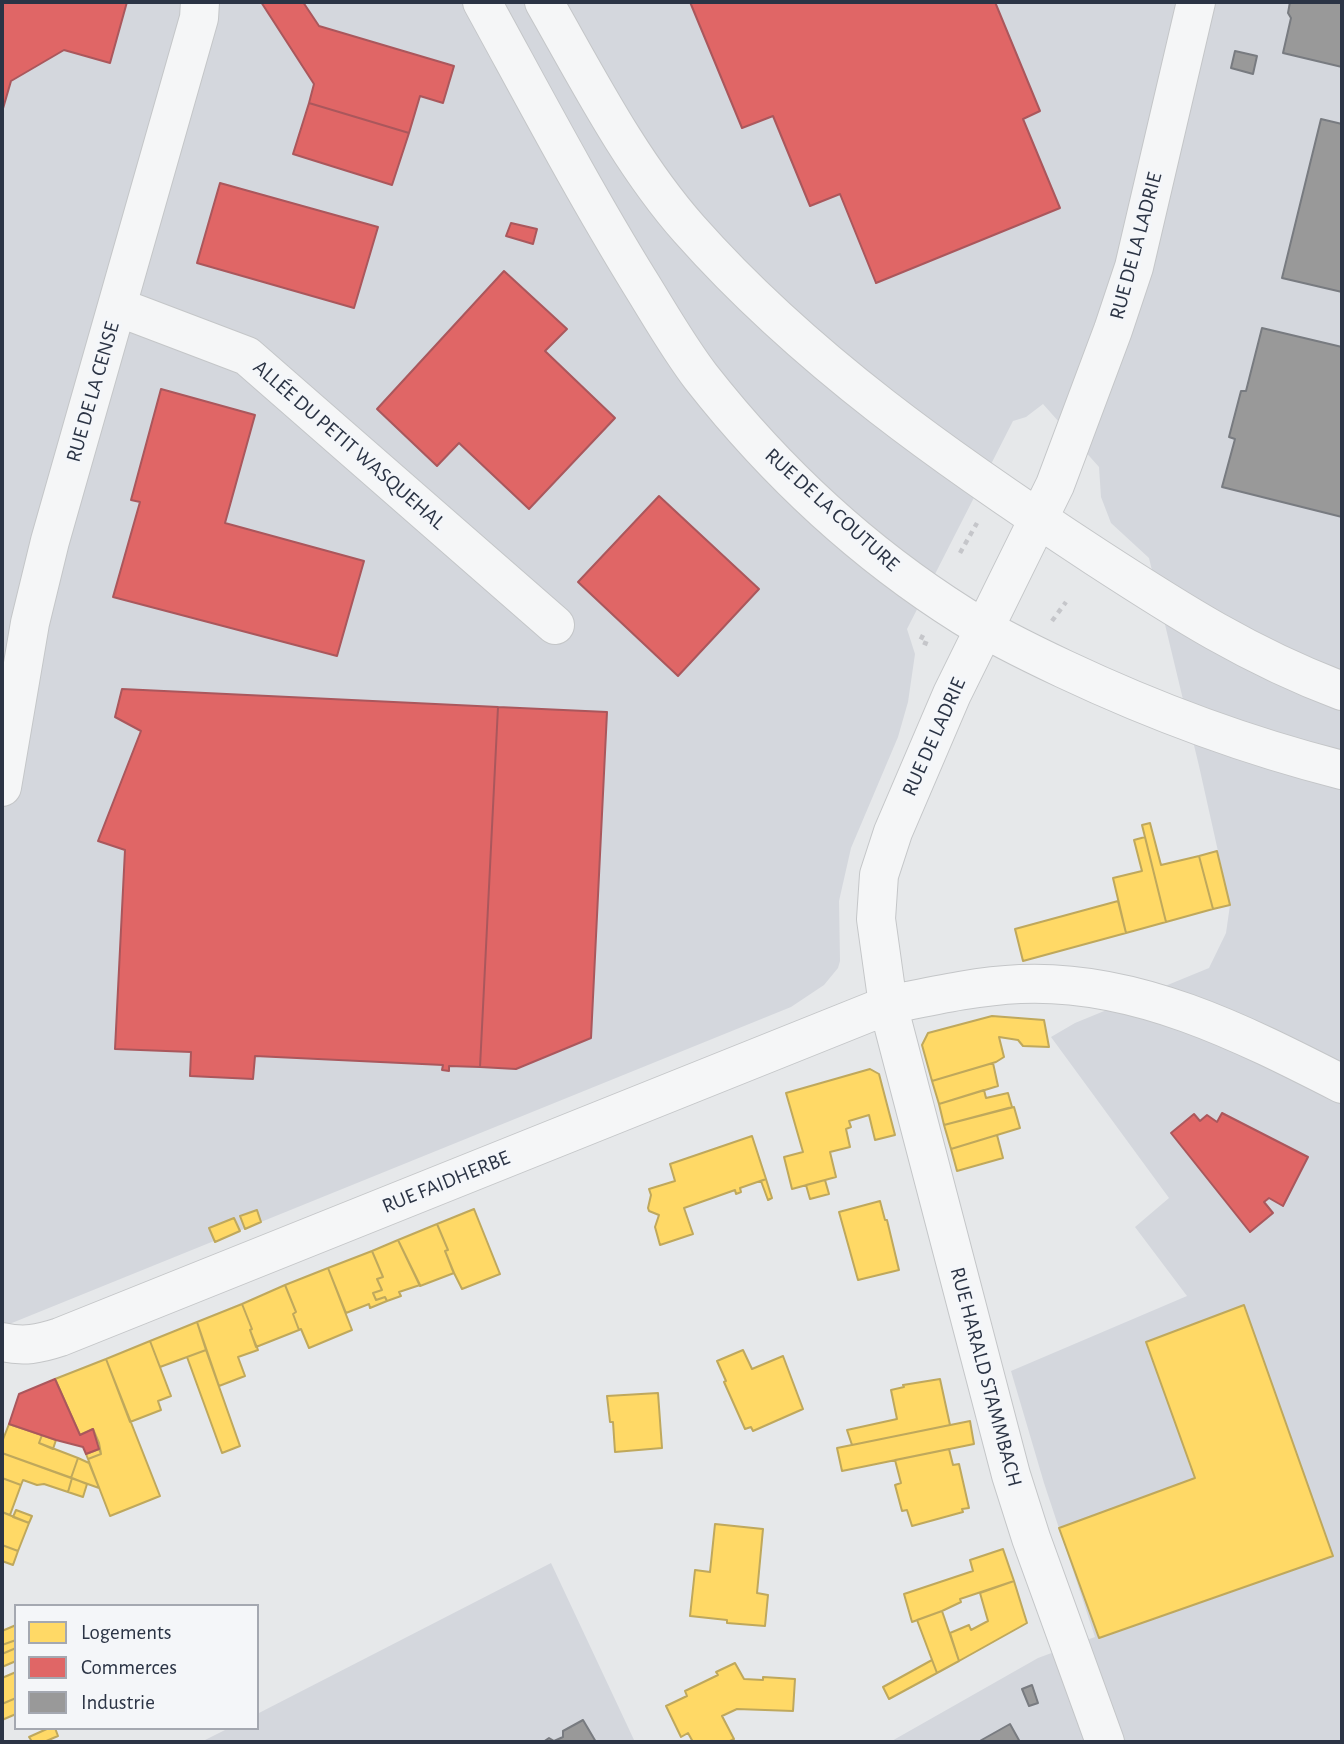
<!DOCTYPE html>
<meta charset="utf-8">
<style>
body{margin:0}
#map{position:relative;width:1344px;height:1744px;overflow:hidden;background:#e6e8ea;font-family:"Alegreya Sans",sans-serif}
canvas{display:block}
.frame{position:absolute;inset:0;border:4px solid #2b3445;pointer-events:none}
.legend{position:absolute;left:14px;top:1604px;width:245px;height:126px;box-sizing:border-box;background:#f4f6f9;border:2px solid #a4a8b1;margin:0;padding:9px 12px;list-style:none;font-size:21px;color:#2b3445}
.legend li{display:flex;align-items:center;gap:14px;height:35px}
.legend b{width:35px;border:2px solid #a4a8b1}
</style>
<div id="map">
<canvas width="1344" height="1744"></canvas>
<div class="frame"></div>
<ul class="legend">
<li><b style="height:19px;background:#ffd966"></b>Logements</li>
<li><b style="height:19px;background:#e06666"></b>Commerces</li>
<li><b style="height:19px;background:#999"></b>Industrie</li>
</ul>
</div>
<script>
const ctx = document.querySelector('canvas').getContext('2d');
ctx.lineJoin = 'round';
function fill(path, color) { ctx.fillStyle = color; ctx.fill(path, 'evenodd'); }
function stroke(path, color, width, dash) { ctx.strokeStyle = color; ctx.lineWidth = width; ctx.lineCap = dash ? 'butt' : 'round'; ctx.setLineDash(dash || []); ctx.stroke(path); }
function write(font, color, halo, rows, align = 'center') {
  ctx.font = font + ' "Alegreya Sans",sans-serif'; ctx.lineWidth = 7; ctx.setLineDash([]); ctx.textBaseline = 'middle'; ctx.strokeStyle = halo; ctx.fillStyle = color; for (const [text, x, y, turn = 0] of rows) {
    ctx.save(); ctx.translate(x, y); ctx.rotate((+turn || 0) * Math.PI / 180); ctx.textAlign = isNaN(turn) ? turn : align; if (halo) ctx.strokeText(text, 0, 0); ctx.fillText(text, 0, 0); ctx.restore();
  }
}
fill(new Path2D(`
 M 2,2 L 1342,2 L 1342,1742 L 890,1742 L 1038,1658 L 1095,1637 L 1044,1483 L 1011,1371 L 1187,1296 L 1135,1227 L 1169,1198 L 1051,1037 L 1075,1023 L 1209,968 L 1226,933 L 1230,905 L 1199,766 L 1149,558 L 1111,523 L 1101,497 L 1099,467 L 1043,404 L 1026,417 L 1013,421 L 907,629 L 915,654 L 908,702 L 898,737 L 851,848 L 839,901 L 840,961 L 838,968 L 824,985 L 791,1007 L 2,1327 Z
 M 551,1563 L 635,1742 L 201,1742 L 229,1728 L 257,1728 L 257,1714 Z`), '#d4d7dd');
const homes = new Path2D(`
 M 1150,823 L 1161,865 L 1199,856 L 1213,909 L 1166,922 L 1142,825 Z
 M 1145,837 L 1166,922 L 1126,933 L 1113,878 L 1142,871 L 1134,840 Z
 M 1217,851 L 1230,905 L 1213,909 L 1199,856 Z
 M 1118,901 L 1126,933 L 1023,961 L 1015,929 Z
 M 992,1016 L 1044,1020 L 1049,1047 L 1023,1046 L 1018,1040 L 999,1037 L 1004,1057 L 996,1062 L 932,1081 L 922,1045 L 928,1033 Z
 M 993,1063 L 998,1086 L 939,1104 L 932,1081 Z
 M 870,1069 L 879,1074 L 895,1135 L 875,1140 L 869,1115 L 849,1121 L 851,1127 L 846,1129 L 850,1147 L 830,1152 L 836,1177 L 792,1189 L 784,1157 L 803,1152 L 786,1093 Z
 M 984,1090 L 986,1098 L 1008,1093 L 1012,1107 L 944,1125 L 939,1104 Z
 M 1014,1107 L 1020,1128 L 951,1149 L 944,1125 Z
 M 997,1135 L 1003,1158 L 957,1171 L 951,1149 Z
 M 752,1136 L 766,1179 L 740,1188 L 741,1192 L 736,1194 L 735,1190 L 684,1208 L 693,1234 L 660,1245 L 655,1227 L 659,1215 L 649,1211 L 648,1208 L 651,1195 L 649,1189 L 675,1181 L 670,1164 Z
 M 766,1179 L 772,1198 L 768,1200 L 761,1181 Z
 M 825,1180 L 829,1194 L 810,1199 L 806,1185 Z
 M 880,1201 L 885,1220 L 887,1220 L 899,1270 L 858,1280 L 839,1212 Z
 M 474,1209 L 500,1274 L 462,1289 L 452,1269 L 445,1251 L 448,1250 L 437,1224 Z
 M 257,1210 L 261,1222 L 245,1229 L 240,1216 Z
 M 234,1218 L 240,1231 L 215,1242 L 209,1228 Z
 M 437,1224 L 448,1250 L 445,1251 L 454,1273 L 420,1286 L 398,1240 Z
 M 398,1240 L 420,1285 L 399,1292 L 401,1296 L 387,1301 L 385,1297 L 376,1300 L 373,1293 L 382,1290 L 377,1279 L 383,1277 L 372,1251 Z
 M 372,1251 L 383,1277 L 377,1279 L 382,1290 L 373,1293 L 376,1300 L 385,1297 L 387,1301 L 370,1308 L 369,1304 L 346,1313 L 328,1268 Z
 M 328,1268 L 352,1330 L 309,1348 L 301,1329 L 299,1330 L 293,1314 L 296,1312 L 285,1285 Z
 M 285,1285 L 296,1312 L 293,1314 L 299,1330 L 256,1347 L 250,1330 L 252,1329 L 242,1304 Z
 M 242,1304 L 252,1329 L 250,1330 L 258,1350 L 238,1357 L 245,1376 L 219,1386 L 197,1322 Z
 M 1244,1305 L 1333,1556 L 1099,1638 L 1059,1528 L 1195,1478 L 1146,1342 Z
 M 197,1322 L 206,1350 L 160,1367 L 150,1341 Z
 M 150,1341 L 171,1396 L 158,1401 L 161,1410 L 130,1422 L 106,1359 Z
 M 206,1350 L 240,1446 L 222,1453 L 187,1357 Z
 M 743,1350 L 752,1369 L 783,1356 L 803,1409 L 753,1431 L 751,1427 L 745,1429 L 724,1382 L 726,1381 L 717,1361 Z
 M 106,1359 L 160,1496 L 110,1516 L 88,1459 L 101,1454 L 99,1443 L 93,1429 L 80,1435 L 55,1379 Z
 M 940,1379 L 950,1425 L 852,1445 L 847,1430 L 897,1419 L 891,1390 L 904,1387 L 903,1385 Z
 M 658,1393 L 662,1448 L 615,1452 L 613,1422 L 610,1422 L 607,1396 Z
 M 970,1421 L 974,1444 L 842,1471 L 837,1448 Z
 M 9,1424 L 42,1435 L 39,1443 L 78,1458 L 71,1478 L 2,1453 L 2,1442 Z
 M 42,1435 L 56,1440 L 53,1449 L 39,1443 Z
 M 99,1449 L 101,1454 L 88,1459 L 86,1454 Z
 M 949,1449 L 953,1465 L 959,1464 L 969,1508 L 962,1509 L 963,1512 L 912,1526 L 907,1510 L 902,1511 L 895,1485 L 901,1483 L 895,1460 Z
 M 2,1453 L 72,1478 L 68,1492 L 44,1484 L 37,1485 L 23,1480 L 21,1485 L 2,1478 Z
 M 78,1458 L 89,1463 L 99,1488 L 71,1478 Z
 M 2,1478 L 21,1485 L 10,1515 L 2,1512 Z
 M 72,1478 L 87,1484 L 83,1497 L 68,1492 Z
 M 16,1510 L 32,1516 L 29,1523 L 13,1517 Z
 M 2,1512 L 29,1523 L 18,1551 L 2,1545 Z
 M 715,1524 L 763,1529 L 757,1593 L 768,1595 L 765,1626 L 727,1623 L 727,1620 L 690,1616 L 695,1570 L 710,1572 Z
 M 2,1545 L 18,1551 L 13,1565 L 2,1561 Z
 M 1003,1549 L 1014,1581 L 960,1599 L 961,1602 L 942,1611 L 912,1622 L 904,1594 L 973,1571 L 970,1560 Z
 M 1014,1581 L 1027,1623 L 959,1661 L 950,1633 L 969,1625 L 971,1630 L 988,1621 L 980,1593 Z
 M 942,1611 L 959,1661 L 937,1673 L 917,1620 Z
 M 16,1625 L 16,1640 L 2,1645 L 2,1631 Z
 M 16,1640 L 16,1648 L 2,1654 L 2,1645 Z
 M 16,1648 L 16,1661 L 2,1667 L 2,1654 Z
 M 932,1660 L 937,1673 L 889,1699 L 883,1687 Z
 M 735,1663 L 744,1679 L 763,1680 L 763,1677 L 795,1679 L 793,1711 L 737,1709 L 722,1716 L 734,1739 L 728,1742 L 693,1742 L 688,1733 L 681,1737 L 666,1706 L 687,1696 L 685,1691 L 718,1675 L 716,1672 Z
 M 16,1672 L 16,1698 L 2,1704 L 2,1678 Z
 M 16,1698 L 16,1714 L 2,1720 L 2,1704 Z
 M 49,1728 L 55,1728 L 58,1736 L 44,1742 L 27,1742 L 31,1740 L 29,1737 Z`);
fill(homes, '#ffd966');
stroke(homes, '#bfa85c', 2);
const shops = new Path2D(`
 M 2,2 L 127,2 L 110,63 L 64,50 L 11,81 L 2,112 Z
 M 261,2 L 303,2 L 319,26 L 454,66 L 443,103 L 420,96 L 409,133 L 309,103 L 314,84 Z
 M 690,2 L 995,2 L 1040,111 L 1023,119 L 1060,208 L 876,283 L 840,194 L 810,206 L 773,116 L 742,128 Z
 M 309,103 L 409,133 L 392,185 L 293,154 Z
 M 220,183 L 378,227 L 354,308 L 197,263 Z
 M 511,223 L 537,229 L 533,244 L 506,236 Z
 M 504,271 L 567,329 L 545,351 L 615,418 L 529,509 L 459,443 L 437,466 L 377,409 Z
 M 161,389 L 255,415 L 225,523 L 364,561 L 337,656 L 113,597 L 140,502 L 131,500 Z
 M 659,496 L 759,589 L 678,676 L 578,582 Z
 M 122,689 L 498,707 L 480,1067 L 449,1066 L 449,1071 L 442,1070 L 443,1065 L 255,1056 L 253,1079 L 190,1076 L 191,1052 L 115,1049 L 125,850 L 98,841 L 141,731 L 115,717 Z
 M 498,707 L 607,712 L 591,1038 L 516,1069 L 480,1067 Z
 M 1222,1113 L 1308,1157 L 1283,1206 L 1269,1198 L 1264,1202 L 1273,1213 L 1250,1232 L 1171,1133 L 1194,1114 L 1200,1121 L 1207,1115 L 1217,1122 Z
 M 55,1379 L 80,1435 L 93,1429 L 99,1449 L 86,1454 L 83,1447 L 56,1440 L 9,1424 L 19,1394 Z`);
fill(shops, '#e06666');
stroke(shops, '#aa575c', 2);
const industry = new Path2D(`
 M 1290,2 L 1342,2 L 1342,67 L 1283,53 L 1291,18 L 1288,13 Z
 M 1235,51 L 1257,56 L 1253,74 L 1231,68 Z
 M 1321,119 L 1342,124 L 1342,292 L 1282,278 Z
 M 1262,328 L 1342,347 L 1342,517 L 1222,487 L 1235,439 L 1229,437 L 1241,391 L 1246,391 Z
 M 1032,1685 L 1038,1703 L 1029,1706 L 1022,1689 Z
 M 583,1720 L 596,1742 L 543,1742 L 549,1738 L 554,1741 L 563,1737 L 563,1731 Z
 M 1010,1724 L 1020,1742 L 978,1742 Z`);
fill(industry, '#999');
stroke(industry, '#787b80', 2);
const minor = new Path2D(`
 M 482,2 C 533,95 583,190 639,281 C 659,313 678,347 701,377 C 774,470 863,553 963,616 C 995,636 1030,653 1064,669 C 1153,711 1247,746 1342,770
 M 544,2 C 588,79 630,162 689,229 C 805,360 951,462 1096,557 C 1179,611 1249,656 1342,691
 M 118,307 L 247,356 L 555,625
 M 2,787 L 30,623 L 50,541 L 199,18 L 200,2
 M 2,1342 C 24,1347 39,1344 60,1337 L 888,1005 C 932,996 976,986 1020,984 C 1136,979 1242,1033 1342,1084
 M 1105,1742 L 1031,1538 L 1011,1475 L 888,1005 L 876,919 L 879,875 L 893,832 L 952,694 L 1055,485 L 1113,330 L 1134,267 L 1196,2`);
stroke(minor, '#c4c6c8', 40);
stroke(new Path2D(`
 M 960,553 L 977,523
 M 1052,621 L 1066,602
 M 923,635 L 920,641 L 930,645`), '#c5c6ca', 4.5, [5, 5]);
stroke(minor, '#f5f6f7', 38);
write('21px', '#2b3445', '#f4f6f9', [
 ["RUE DE LA LADRIE",1136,246,-75],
 ["RUE DE LA CENSE",93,392,-74],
 ["ALLÉE DU PETIT WASQUEHAL",349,445,41],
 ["RUE DE LA COUTURE",832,510,42],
 ["RUE DE LADRIE",934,737,-66],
 ["RUE FAIDHERBE",446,1182,-22],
 ["RUE HARALD STAMMBACH",986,1377,75]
]);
</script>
